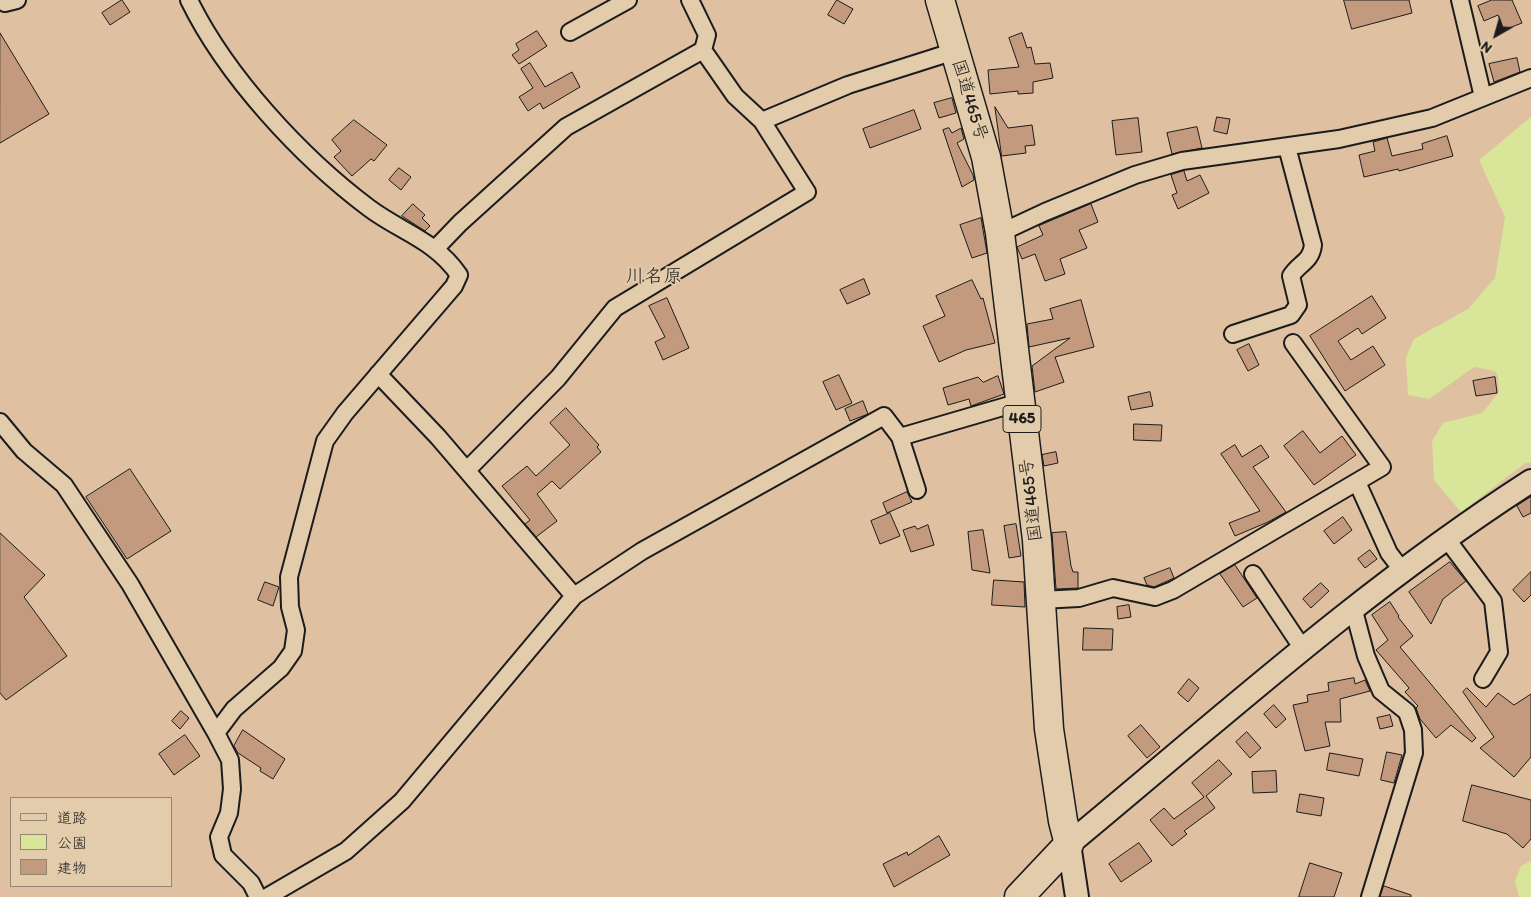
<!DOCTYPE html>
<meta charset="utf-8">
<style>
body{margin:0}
#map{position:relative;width:1531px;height:897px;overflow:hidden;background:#dfc1a1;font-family:Itim,"Klee One",sans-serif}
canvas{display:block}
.legend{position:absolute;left:10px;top:797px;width:162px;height:90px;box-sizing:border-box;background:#e2ccab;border:1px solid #938672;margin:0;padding:6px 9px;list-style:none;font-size:15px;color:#1c1c1c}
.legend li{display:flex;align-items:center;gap:10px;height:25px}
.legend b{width:25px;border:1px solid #938672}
.north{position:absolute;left:1471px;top:10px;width:50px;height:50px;-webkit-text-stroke:4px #e2ccab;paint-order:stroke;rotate:218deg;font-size:14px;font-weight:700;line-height:20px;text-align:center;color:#1c1c1c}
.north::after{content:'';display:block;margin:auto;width:18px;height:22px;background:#1c1c1c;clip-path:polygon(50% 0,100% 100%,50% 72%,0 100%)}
</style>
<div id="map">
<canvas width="1531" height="897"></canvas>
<ul class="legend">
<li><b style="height:6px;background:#e2ccab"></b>道路</li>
<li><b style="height:14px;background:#d9e598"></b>公園</li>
<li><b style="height:14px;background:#c49a7e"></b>建物</li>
</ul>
<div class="north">N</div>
</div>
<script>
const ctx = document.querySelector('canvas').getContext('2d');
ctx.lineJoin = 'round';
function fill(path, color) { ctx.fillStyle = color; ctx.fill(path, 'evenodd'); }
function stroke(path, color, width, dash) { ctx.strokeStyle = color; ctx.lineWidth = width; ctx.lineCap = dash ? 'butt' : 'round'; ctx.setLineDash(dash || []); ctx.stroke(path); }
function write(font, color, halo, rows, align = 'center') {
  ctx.font = font + ' Itim,"Klee One",sans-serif'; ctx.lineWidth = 4; ctx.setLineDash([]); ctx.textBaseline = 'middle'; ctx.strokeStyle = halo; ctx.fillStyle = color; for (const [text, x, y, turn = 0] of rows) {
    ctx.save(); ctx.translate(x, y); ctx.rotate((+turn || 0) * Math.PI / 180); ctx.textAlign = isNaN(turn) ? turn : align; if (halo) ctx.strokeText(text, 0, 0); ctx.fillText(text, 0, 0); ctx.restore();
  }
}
fill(new Path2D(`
 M 1531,117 L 1531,462 L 1524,464 L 1461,512 L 1434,480 L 1432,441 L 1443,423 L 1482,413 L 1499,392 L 1498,376 L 1495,371 L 1474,367 L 1429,399 L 1408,395 L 1406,358 L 1414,339 L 1468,309 L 1495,278 L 1505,217 L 1479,160 Z
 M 1531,861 L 1531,897 L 1519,897 L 1515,881 L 1521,866 Z`), '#d9e598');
const building = new Path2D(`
 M 122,0 L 130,12 L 110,25 L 102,13 Z
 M 837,0 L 853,9 L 844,24 L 828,15 Z
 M 1344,0 L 1409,0 L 1412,13 L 1352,29 Z
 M 1492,0 L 1512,0 L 1522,23 L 1504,30 L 1498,15 L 1484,21 L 1478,6 Z
 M 537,31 L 547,46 L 519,64 L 512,55 L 519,50 L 516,44 Z
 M 0,33 L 49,114 L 0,143 Z
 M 1022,33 L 1027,48 L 1031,47 L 1035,64 L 1050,63 L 1053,78 L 1033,82 L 1033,93 L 1018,94 L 1018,91 L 990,94 L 988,70 L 1019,67 L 1009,38 Z
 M 1517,58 L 1520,72 L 1494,82 L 1489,64 Z
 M 530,63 L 545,87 L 572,72 L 580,87 L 543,109 L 540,103 L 528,111 L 519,97 L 533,88 L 521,69 Z
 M 952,98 L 956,113 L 939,118 L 934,103 Z
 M 995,107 L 1008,128 L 1032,125 L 1035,145 L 1025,146 L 1026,153 L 1002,156 Z
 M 914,110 L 921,129 L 870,148 L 863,129 Z
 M 1217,117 L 1230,119 L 1227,134 L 1214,131 Z
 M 1138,118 L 1142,152 L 1116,155 L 1112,121 Z
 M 354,120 L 387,145 L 374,161 L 371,159 L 352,176 L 334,157 L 341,151 L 332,140 Z
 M 1197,127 L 1202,148 L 1172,154 L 1167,133 Z
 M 949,128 L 952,133 L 961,128 L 964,139 L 957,143 L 973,175 L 974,180 L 962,187 L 943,130 Z
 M 1447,136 L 1453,156 L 1399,171 L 1398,169 L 1364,177 L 1359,155 L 1375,151 L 1373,142 L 1387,138 L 1392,156 L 1423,149 L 1422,144 Z
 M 399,168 L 411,177 L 401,190 L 389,180 Z
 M 1184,171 L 1187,181 L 1200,175 L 1209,193 L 1178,209 L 1172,195 L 1177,193 L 1171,175 Z
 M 413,204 L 425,215 L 422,218 L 430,226 L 425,231 L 402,216 Z
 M 1091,204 L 1098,222 L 1079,230 L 1087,248 L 1060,259 L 1065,274 L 1045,281 L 1035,254 L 1022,259 L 1017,247 L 1043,235 L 1039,226 Z
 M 981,218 L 987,253 L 972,258 L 960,225 Z
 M 864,279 L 870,294 L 847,304 L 840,290 Z
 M 972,280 L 981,299 L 983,298 L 995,343 L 966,350 L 939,362 L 923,326 L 945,316 L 936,296 Z
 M 1372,296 L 1386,318 L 1362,334 L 1358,328 L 1338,341 L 1351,360 L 1373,346 L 1385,365 L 1345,391 L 1310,336 Z
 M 667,298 L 689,348 L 663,360 L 655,342 L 665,337 L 649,306 Z
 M 1081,300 L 1094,347 L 1055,357 L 1064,382 L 1035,392 L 1032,366 L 1070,338 L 1029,347 L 1027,324 L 1053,319 L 1050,309 Z
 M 1249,344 L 1259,365 L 1248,371 L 1237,350 Z
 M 839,375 L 852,403 L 836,410 L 823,382 Z
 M 998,376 L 1004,394 L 971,406 L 969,399 L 948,405 L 943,388 L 978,377 L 983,382 Z
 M 1495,377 L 1497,393 L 1476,396 L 1473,381 Z
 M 1150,392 L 1153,406 L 1131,410 L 1128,397 Z
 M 863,401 L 868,414 L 850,421 L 845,409 Z
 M 566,408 L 599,445 L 597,447 L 601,452 L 560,489 L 552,481 L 537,494 L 557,521 L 536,537 L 525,524 L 530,520 L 502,486 L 527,466 L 536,476 L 570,445 L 550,423 Z
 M 1134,424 L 1162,425 L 1161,441 L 1134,440 Z
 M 1303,431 L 1320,453 L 1342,436 L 1356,455 L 1314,485 L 1284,446 Z
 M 1235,445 L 1242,457 L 1261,445 L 1269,457 L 1253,467 L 1286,512 L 1268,522 L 1235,536 L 1229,523 L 1260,511 L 1221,454 Z
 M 1056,452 L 1058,463 L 1044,466 L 1042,455 Z
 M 130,469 L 171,531 L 127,559 L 86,497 Z
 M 907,492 L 912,502 L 887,513 L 883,503 Z
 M 1531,497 L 1531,513 L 1523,517 L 1517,506 Z
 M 890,513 L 900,536 L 880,544 L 871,521 Z
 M 1343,517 L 1352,530 L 1334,544 L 1324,531 Z
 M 1016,524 L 1021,556 L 1009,558 L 1004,526 Z
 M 928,525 L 934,545 L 911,552 L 903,530 L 915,526 L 917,529 Z
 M 983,530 L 990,573 L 972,570 L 968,532 Z
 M 1066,532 L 1071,566 L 1073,572 L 1078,572 L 1078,588 L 1056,589 L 1052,533 Z
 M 0,533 L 45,575 L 24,597 L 67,656 L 6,700 L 0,693 Z
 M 1370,550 L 1377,559 L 1365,568 L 1358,559 Z
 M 1450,562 L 1466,581 L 1443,599 L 1431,624 L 1409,592 Z
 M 1235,565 L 1257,598 L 1243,607 L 1220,574 Z
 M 1170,568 L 1174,578 L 1154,587 L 1147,585 L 1144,578 Z
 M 1531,572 L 1531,595 L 1524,602 L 1513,590 Z
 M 994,580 L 1024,582 L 1025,607 L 992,605 Z
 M 265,582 L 279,587 L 273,606 L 258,600 Z
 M 1321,583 L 1329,591 L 1311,608 L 1303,599 Z
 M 1390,602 L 1399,616 L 1398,617 L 1413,636 L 1400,647 L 1476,738 L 1472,742 L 1451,725 L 1436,738 L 1420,719 L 1416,708 L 1418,706 L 1405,692 L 1409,688 L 1376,650 L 1388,640 L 1372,615 Z
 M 1129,605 L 1131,617 L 1118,619 L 1117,607 Z
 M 1084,628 L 1113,629 L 1112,650 L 1083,650 Z
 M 1354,678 L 1355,684 L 1365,680 L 1370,691 L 1340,699 L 1341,722 L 1325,722 L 1330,746 L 1305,751 L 1293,705 L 1308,702 L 1307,695 L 1329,691 L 1328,683 Z
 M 1189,679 L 1199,688 L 1188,702 L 1178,693 Z
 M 1467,688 L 1486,707 L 1498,693 L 1514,705 L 1531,694 L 1531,757 L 1514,777 L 1480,748 L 1494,737 L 1463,692 Z
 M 1274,705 L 1286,719 L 1276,728 L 1264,714 Z
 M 181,711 L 189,718 L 180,729 L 172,721 Z
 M 1390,715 L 1393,726 L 1380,729 L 1377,718 Z
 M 1141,725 L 1160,747 L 1147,758 L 1128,736 Z
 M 243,730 L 285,759 L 273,779 L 260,771 L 261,768 L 238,753 L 234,746 Z
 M 1247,732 L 1261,748 L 1250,758 L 1236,742 Z
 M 185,735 L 200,756 L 174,775 L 159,754 Z
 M 1387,752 L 1402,755 L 1394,783 L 1381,780 Z
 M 1330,753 L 1363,759 L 1359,776 L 1327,770 Z
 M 1219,760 L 1232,774 L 1206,796 L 1215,808 L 1184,831 L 1187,834 L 1172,846 L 1150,820 L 1164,808 L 1174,819 L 1204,797 L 1192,783 Z
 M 1276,771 L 1277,792 L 1253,793 L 1252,772 Z
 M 1472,785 L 1531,800 L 1531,839 L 1523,848 L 1507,834 L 1463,821 Z
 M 1300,794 L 1324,798 L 1321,816 L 1297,812 Z
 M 939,836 L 950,855 L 894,887 L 883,864 L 907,852 L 908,855 Z
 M 1139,843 L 1152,861 L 1121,882 L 1109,864 Z
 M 1310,863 L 1342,873 L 1334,897 L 1299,897 Z
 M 1384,886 L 1411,895 L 1411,897 L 1380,897 Z`);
fill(building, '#c49a7e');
stroke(building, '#1c1c1c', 1);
const street = new Path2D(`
 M 1,0 L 5,3 L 17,0
 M 189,0 C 226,76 301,157 369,208 C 401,232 435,240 459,275 L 454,286 L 345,413 L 325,441 L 289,577 L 290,607 L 296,630 L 293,651 L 281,668 L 234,709 L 216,733
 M 1460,0 L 1483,97
 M 570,32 L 628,0
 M 762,121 L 848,85 L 955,51
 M 1000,233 L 1045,212 L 1135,175 L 1182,161 L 1339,139 L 1432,118 L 1531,78
 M 436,248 L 460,223 L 566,127 L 703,50 L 707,35 L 690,0
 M 1233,334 L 1291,315 L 1298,305 L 1291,276 C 1299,263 1311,262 1313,245 L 1287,147
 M 378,374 L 438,437 L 574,596
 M 0,422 L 24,451 L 64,485 L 130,584 L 216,733 L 230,760 L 232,789 L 229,813 L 219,837 L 223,855 L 251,883 L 258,897
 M 900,437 L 917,490
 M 467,470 L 558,378 L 615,308 L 807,192 L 762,121 L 735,96 L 703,50
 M 1357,482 L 1389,553 L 1402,570
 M 1446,538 L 1493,601 L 1499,652 L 1483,679
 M 1253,574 L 1303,649
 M 1041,600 L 1079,598 L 1113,588 L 1155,597 L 1173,590 L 1382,467 L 1293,343
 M 1353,607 L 1366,656 L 1381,691 L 1407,712 L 1413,730 L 1414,753 L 1370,897
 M 267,897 L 346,851 L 402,801 L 574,596 L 642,551 L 884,416 L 900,437 L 1020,402`);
const secondary = new Path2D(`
 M 1077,897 L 1069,844 C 1220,719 1366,587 1531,481`);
const highway = new Path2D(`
 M 940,0 L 986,157 L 1000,233 L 1037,540 L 1049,729 L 1063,821 L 1069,844 L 1019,897`);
stroke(street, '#1c1c1c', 20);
stroke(secondary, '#1c1c1c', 26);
stroke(highway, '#1c1c1c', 31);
stroke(street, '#e2ccab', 16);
stroke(secondary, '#e2ccab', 22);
stroke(highway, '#e2ccab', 28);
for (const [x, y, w] of [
 [1022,419,38]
]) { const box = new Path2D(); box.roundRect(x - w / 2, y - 13.5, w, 27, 4); ctx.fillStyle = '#e2ccab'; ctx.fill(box); stroke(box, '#1c1c1c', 1); }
write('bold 16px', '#1c1c1c', null, [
 ["465",1022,419]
]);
write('18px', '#1c1c1c', '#e2ccab', [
 ["国道465号",969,100,73],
 ["国道465号",1032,500,-97]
]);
write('19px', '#1c1c1c', '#e2ccab', [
 ["川名原",654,277]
]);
</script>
